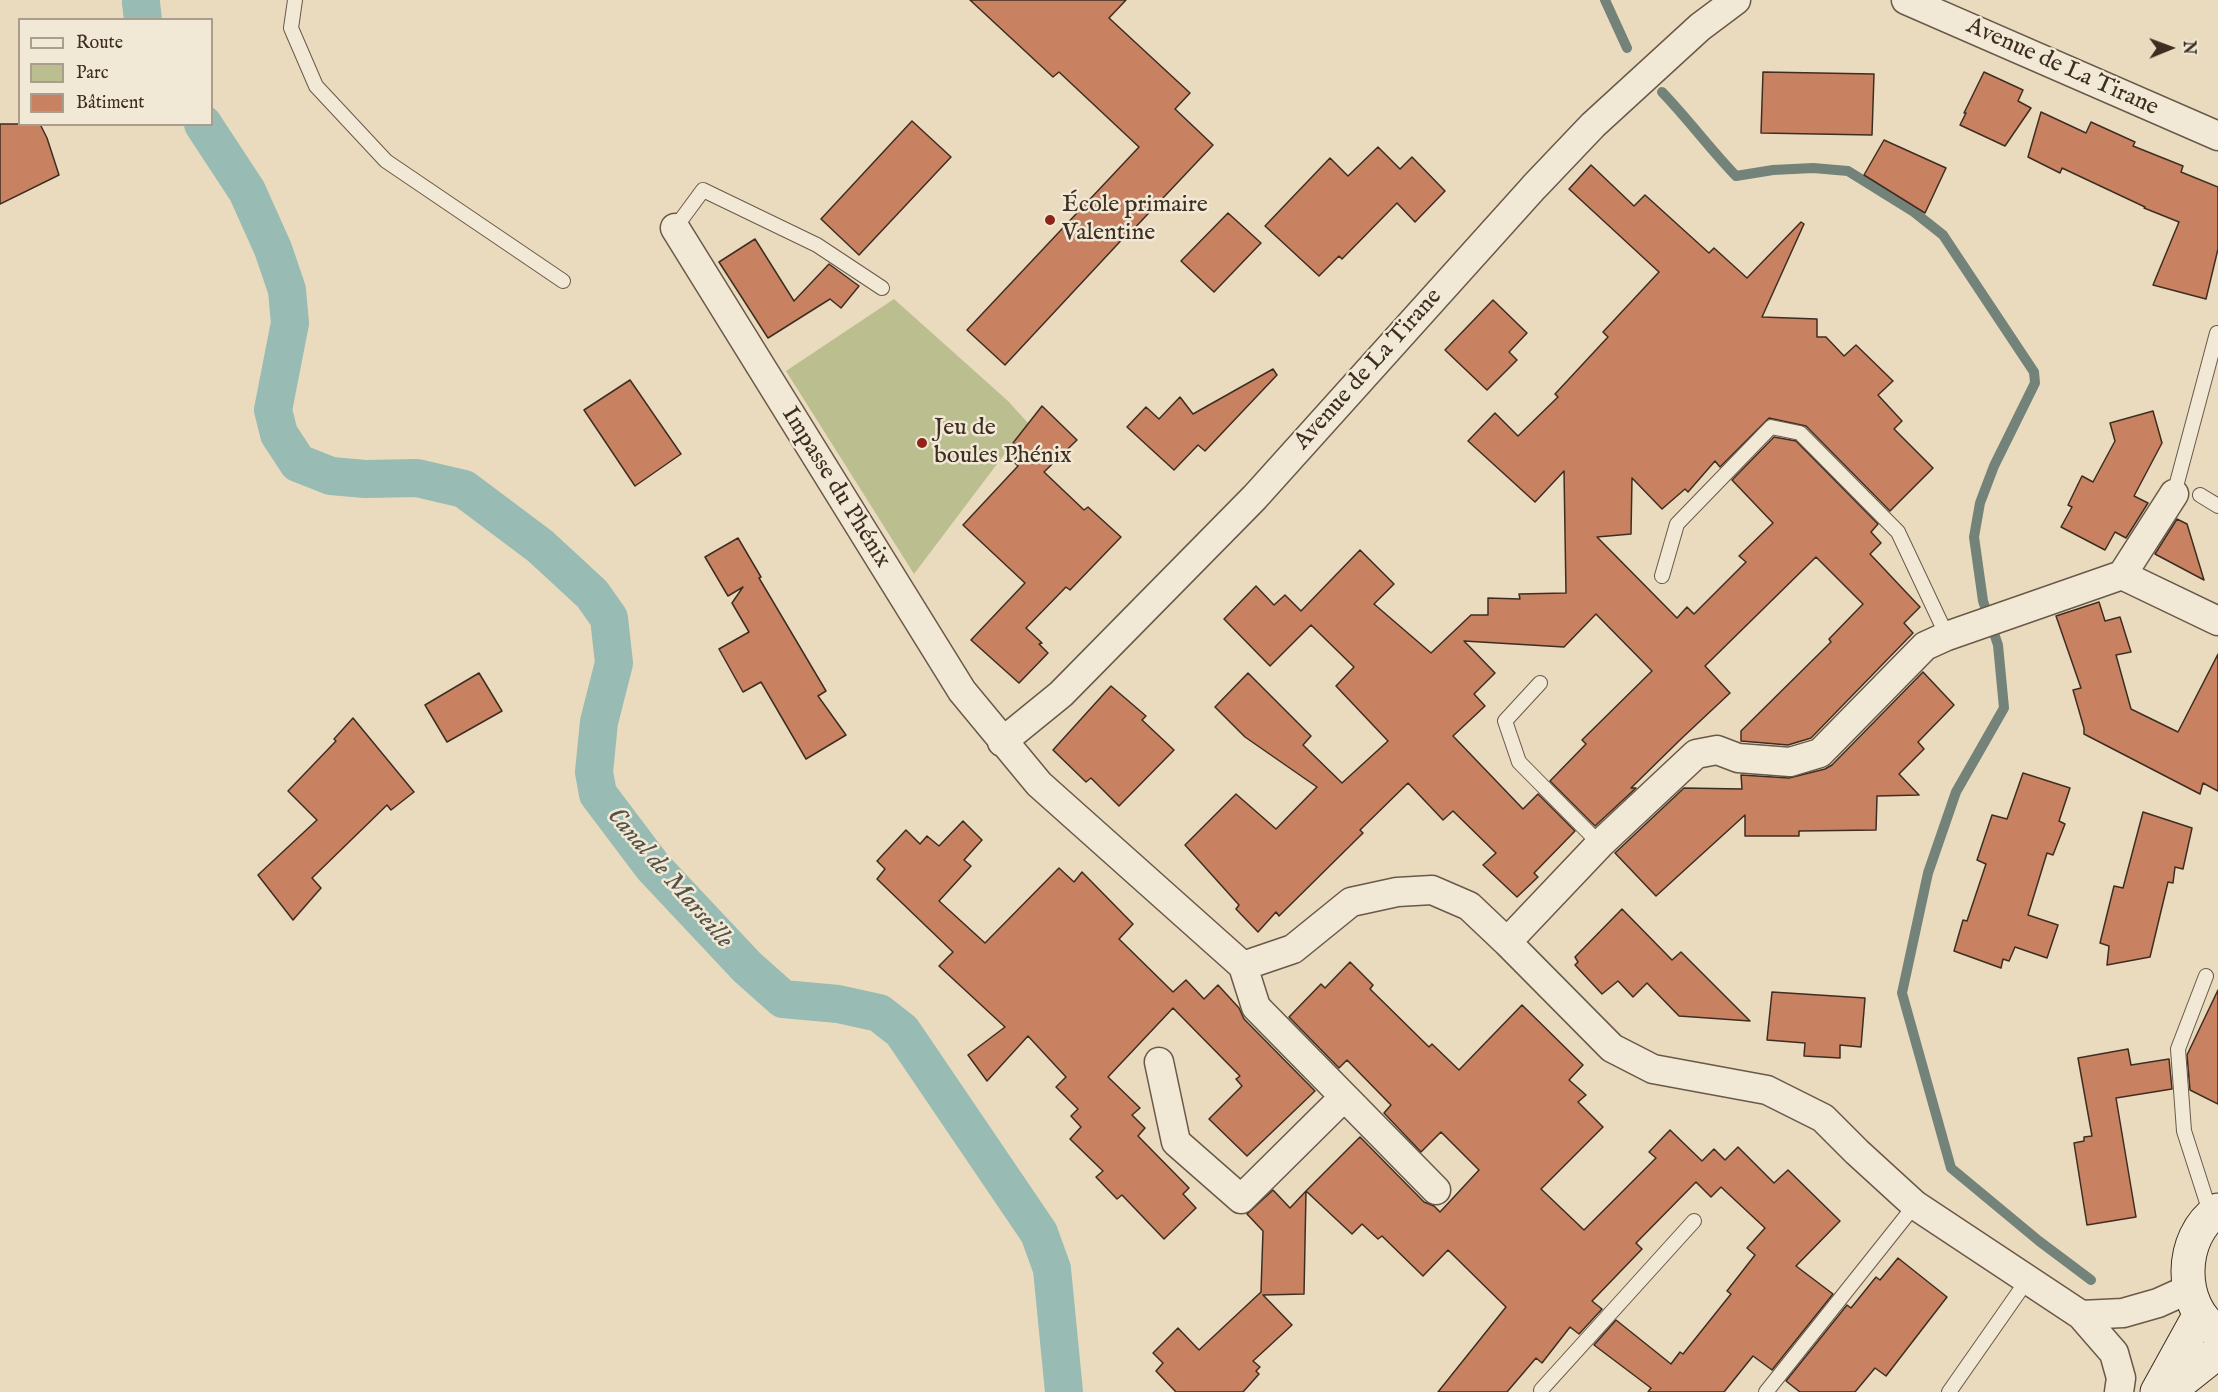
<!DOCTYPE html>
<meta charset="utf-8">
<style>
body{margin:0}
#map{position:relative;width:2218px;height:1392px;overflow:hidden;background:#eadbbf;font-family:"IM FELL English",serif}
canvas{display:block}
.legend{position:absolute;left:18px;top:18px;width:195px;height:108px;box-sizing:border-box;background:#f1e8d5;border:2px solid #a99e8d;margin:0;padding:8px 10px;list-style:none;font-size:18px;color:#3e2e22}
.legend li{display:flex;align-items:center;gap:12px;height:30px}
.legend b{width:30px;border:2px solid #a99e8d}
.north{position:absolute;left:2140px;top:18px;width:60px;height:60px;-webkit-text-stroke:4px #f1e8d5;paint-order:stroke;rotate:89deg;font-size:16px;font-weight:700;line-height:24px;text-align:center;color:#3e2e22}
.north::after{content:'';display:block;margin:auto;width:21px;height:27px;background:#3e2e22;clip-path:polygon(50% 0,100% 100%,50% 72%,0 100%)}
</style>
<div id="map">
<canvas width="2218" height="1392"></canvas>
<ul class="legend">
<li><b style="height:8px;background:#f1e8d5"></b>Route</li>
<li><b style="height:16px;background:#bbbe8f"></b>Parc</li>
<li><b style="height:16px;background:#c88262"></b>Bâtiment</li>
</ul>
<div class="north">N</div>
</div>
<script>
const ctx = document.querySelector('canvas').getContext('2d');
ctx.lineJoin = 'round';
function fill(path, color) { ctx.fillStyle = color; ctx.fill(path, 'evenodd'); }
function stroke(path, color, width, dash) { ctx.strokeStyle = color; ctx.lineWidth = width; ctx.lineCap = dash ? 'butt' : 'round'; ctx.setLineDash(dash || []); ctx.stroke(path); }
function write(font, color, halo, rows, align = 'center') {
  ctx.font = font + ' "IM FELL English",serif'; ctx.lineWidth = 5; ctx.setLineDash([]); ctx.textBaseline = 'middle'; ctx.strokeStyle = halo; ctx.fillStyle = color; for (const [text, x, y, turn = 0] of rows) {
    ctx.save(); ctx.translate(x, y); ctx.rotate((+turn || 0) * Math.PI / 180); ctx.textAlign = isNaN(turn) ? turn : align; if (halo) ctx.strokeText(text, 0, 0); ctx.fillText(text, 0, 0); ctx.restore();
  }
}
fill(new Path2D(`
 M 894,299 L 1008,401 L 1028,423 L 914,574 L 786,371 Z`), '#bbbe8f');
stroke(new Path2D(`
 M 1605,0 L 1627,48
 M 1662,92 C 1688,119 1710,149 1736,176 L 1773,170 L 1813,168 L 1848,171 L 1914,212 L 1943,235 L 2034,372 L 2035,383 L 1994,466 L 1980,503 L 1974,537 L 1983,601 L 1998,645 L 2004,708 L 1956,792 L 1928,873 L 1902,993 L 1951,1168 L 2039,1241 L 2091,1280`), '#748379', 10);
stroke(new Path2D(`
 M 141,3 L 143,20
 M 203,124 L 247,191 L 273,249 L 287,290 L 290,323 L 273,410 L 279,434 L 298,463 L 331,476 L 365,479 L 417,478 L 464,489 L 540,546 L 592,594 L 609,618 L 614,663 L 599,722 L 594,772 L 598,794 L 653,867 L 747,967 L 783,999 L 838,1004 L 879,1013 L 902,1031 L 1039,1233 L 1052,1269 L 1064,1392`), '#98bbb3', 38);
const building = new Path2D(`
 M 970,0 L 1126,0 L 1109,18 L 1190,93 L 1175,109 L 1213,145 L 1129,234 L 1128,233 L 1005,365 L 967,330 L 1139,147 L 1059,72 L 1053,77 Z
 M 1763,72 L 1874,74 L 1872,135 L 1761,133 Z
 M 1984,72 L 2023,90 L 2018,101 L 2031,108 L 2005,146 L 1960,125 L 1966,113 L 1964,113 Z
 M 2041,112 L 2086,133 L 2091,122 L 2135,142 L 2133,146 L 2183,166 L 2181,172 L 2218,187 L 2218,249 L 2206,299 L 2153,285 L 2179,222 L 2144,208 L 2145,207 L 2062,168 L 2060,173 L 2028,157 Z
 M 912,121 L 951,157 L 859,255 L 821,219 Z
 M 0,124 L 40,124 L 47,138 L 59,175 L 0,204 Z
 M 1884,140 L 1946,168 L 1925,213 L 1864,175 Z
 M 1378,147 L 1400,169 L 1412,157 L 1445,191 L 1415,222 L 1397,203 L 1342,259 L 1339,256 L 1319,276 L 1265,226 L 1330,158 L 1348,176 Z
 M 1591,165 L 1634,206 L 1645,195 L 1709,253 L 1714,248 L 1747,278 L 1801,222 L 1804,224 L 1762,317 L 1817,319 L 1817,337 L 1826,337 L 1844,356 L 1856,345 L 1893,381 L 1878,395 L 1902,421 L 1894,429 L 1933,468 L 1890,511 L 1806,426 L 1769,418 L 1720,467 L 1715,461 L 1688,492 L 1685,489 L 1662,509 L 1632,478 L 1631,534 L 1597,537 L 1677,618 L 1687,607 L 1694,614 L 1746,562 L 1739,556 L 1773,523 L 1732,480 L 1774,437 L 1796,441 L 1878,524 L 1871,532 L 1881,543 L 1870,554 L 1920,607 L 1904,623 L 1913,633 L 1811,738 L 1788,745 L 1741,741 L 1741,731 L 1831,642 L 1829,639 L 1863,604 L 1816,557 L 1705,666 L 1730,693 L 1682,738 L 1631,788 L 1636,788 L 1595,826 L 1550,781 L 1586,744 L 1582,740 L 1652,671 L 1596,614 L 1564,647 L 1464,641 L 1495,673 L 1474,694 L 1485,706 L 1453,736 L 1523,809 L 1538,794 L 1575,831 L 1534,873 L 1538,877 L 1517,897 L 1483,865 L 1496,853 L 1453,811 L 1443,820 L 1408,783 L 1360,830 L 1363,833 L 1279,916 L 1276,912 L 1258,932 L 1236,909 L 1239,905 L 1185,845 L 1236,794 L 1276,829 L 1317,787 L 1245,737 L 1215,707 L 1248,673 L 1311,736 L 1303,745 L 1342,783 L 1388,741 L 1336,686 L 1354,667 L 1311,625 L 1270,666 L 1224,619 L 1256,586 L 1274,605 L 1285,595 L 1301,611 L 1360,550 L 1394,584 L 1374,604 L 1431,653 L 1471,615 L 1488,615 L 1488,598 L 1520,599 L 1519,594 L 1566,593 L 1564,471 L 1535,502 L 1468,441 L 1495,413 L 1518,436 L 1558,397 L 1555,394 L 1608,337 L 1603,332 L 1659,272 L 1569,189 Z
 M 1228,213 L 1261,243 L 1214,292 L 1181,261 Z
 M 755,239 L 794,301 L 829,264 L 859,286 L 841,308 L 830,299 L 768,338 L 719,262 Z
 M 1493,300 L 1527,333 L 1509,352 L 1517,360 L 1487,390 L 1445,350 Z
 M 1273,369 L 1277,375 L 1205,451 L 1198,445 L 1174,470 L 1127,427 L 1146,407 L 1159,419 L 1180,397 L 1193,414 Z
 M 630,380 L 681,454 L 635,486 L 584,410 Z
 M 1042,406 L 1077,440 L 1044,472 L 1084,510 L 1088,507 L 1121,537 L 1070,590 L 1066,587 L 1026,628 L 1042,643 L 1039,644 L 1048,653 L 1019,683 L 971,640 L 1025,583 L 963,525 L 1018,466 L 1013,461 L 1022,452 L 1013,443 Z
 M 2153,411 L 2162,443 L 2134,496 L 2148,503 L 2126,538 L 2115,532 L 2105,550 L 2061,527 L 2072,507 L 2068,505 L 2082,476 L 2093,482 L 2115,441 L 2110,423 Z
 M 2177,519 L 2187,524 L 2204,580 L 2155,554 Z
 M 738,538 L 761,577 L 759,578 L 826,691 L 818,696 L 846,735 L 806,759 L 761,682 L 743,692 L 719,649 L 749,632 L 732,603 L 743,587 L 728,596 L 705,557 Z
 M 2099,602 L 2105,621 L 2120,617 L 2131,652 L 2116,655 L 2131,709 L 2178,732 L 2218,654 L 2218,791 L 2203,783 L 2200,794 L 2084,734 L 2084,728 L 2073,690 L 2081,688 L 2056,616 Z
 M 1923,672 L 1954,705 L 1918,742 L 1924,749 L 1899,774 L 1919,795 L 1877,796 L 1876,830 L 1799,831 L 1799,836 L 1745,836 L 1745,815 L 1656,896 L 1615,853 L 1684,788 L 1742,789 L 1741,775 L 1789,778 L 1825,769 L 1832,765 Z
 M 479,673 L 502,711 L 447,742 L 425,705 Z
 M 1111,686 L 1146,716 L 1142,720 L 1174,750 L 1119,806 L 1091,778 L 1086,782 L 1053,750 Z
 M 353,718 L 414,792 L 391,810 L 387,805 L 312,878 L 321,888 L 293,920 L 258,875 L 317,820 L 288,791 L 336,741 L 334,739 Z
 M 2023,773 L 2070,788 L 2059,821 L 2065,824 L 2053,855 L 2047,853 L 2028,915 L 2058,925 L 2047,958 L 2015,947 L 2009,961 L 2003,959 L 2001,968 L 1954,951 L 1963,920 L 1967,921 L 1986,864 L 1977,860 L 1992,815 L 2007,819 Z
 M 2143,812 L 2192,828 L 2183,869 L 2175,867 L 2173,883 L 2168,882 L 2150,957 L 2107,965 L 2109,946 L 2100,943 L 2114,886 L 2123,888 Z
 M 963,821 L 982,840 L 964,860 L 971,866 L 939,901 L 985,943 L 1059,868 L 1074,882 L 1082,872 L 1133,924 L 1119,939 L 1173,992 L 1186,980 L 1204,999 L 1218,985 L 1239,1008 L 1244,1019 L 1315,1091 L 1247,1156 L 1209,1119 L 1242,1086 L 1236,1079 L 1240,1076 L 1173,1008 L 1108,1077 L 1140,1108 L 1132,1115 L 1145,1128 L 1138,1136 L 1189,1188 L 1183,1194 L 1196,1208 L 1164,1239 L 1122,1195 L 1117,1199 L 1096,1177 L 1103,1171 L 1070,1139 L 1081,1127 L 1071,1116 L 1078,1109 L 1056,1087 L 1066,1077 L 1028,1036 L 987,1081 L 968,1055 L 1005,1027 L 939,966 L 953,952 L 877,879 L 885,869 L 877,861 L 906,830 L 920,844 L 927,836 L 939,846 Z
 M 1622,909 L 1672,960 L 1681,952 L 1750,1021 L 1679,1016 L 1647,983 L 1633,997 L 1618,981 L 1602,994 L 1575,965 L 1578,962 L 1575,957 Z
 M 1350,962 L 1373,985 L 1370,989 L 1429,1047 L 1432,1044 L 1459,1070 L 1522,1005 L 1583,1065 L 1569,1080 L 1586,1095 L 1578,1102 L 1603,1127 L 1541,1189 L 1584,1230 L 1656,1158 L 1649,1152 L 1670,1130 L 1702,1161 L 1714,1149 L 1725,1160 L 1738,1147 L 1774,1183 L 1788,1170 L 1840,1221 L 1796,1266 L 1833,1294 L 1772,1370 L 1753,1356 L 1724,1392 L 1648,1392 L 1651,1388 L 1594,1345 L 1616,1320 L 1671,1364 L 1680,1352 L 1683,1354 L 1731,1294 L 1727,1291 L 1755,1255 L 1747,1248 L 1765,1228 L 1721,1187 L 1711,1197 L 1696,1182 L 1636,1243 L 1642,1249 L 1592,1301 L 1602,1309 L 1579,1334 L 1570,1327 L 1542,1363 L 1536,1358 L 1507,1392 L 1438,1392 L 1506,1307 L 1448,1250 L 1423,1276 L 1382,1236 L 1378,1239 L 1362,1224 L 1352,1234 L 1306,1191 L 1360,1137 L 1424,1202 L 1434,1206 L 1440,1212 L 1479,1170 L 1441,1132 L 1421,1152 L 1384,1113 L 1391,1105 L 1347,1060 L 1339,1068 L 1289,1017 L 1321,984 L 1325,988 Z
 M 2218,990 L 2218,1104 L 2190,1090 L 2187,1055 Z
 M 1772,992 L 1865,998 L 1861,1047 L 1840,1045 L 1840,1058 L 1804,1056 L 1805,1043 L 1767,1040 Z
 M 2128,1049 L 2131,1065 L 2169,1059 L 2172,1089 L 2116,1098 L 2136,1217 L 2087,1225 L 2074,1143 L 2084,1141 L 2084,1137 L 2092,1136 L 2078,1058 Z
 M 1273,1190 L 1290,1208 L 1306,1191 L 1304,1294 L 1263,1295 L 1292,1325 L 1253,1361 L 1260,1367 L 1256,1371 L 1259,1374 L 1243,1392 L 1176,1392 L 1156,1371 L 1163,1363 L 1153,1353 L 1178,1328 L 1199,1350 L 1261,1292 L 1263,1231 L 1247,1214 Z
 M 1898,1258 L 1947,1297 L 1886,1376 L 1875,1368 L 1855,1392 L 1800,1392 L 1786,1381 L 1847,1305 L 1851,1308 L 1876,1277 L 1880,1280 Z`);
fill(building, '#c88262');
stroke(building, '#3e2e22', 1.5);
const lane = new Path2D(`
 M 295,0 L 291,28 L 316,86 L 386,161 L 563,281
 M 675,228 L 703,190 L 817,245 L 882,288
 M 2174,494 L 2217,333
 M 2200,495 L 2218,506
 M 1662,576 L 1677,524 L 1771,427 L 1800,433 L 1898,532 L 1947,636
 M 1540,683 L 1505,721 L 1519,762 L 1600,844
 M 2206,976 L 2178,1049 L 2184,1131 L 2211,1215
 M 1541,1390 L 1694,1221
 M 1766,1392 L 1915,1205
 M 1949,1392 L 2028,1279`);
const street = new Path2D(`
 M 1906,0 L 2218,136
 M 675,228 L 962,691 L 1039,784 L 1243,966 L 1293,949 L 1351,902 L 1397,892 L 1432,890 L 1469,906 L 1507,942 L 1612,1048 L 1653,1069 L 1767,1090 L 1823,1118 L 1857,1152 L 1915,1205 L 2081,1315 L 2114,1353 L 2121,1378 L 2119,1392
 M 2122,575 L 2174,494
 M 1002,742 L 1061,694 L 1255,497 L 1534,187 L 1593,125 L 1700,27 L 1736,0
 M 1507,942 L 1600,844 L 1696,754 L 1717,750 L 1738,758 L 1790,762 L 1820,753 L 1925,646 L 1947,636 L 2122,575 L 2218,621
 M 1243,966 L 1256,1007 L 1436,1190
 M 1159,1062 L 1176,1142 L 1241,1199 L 1344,1097
 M 2081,1315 L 2123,1313 L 2158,1303 L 2189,1289`);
const secondary = new Path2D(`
 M 2218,1210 C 2179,1236 2177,1306 2218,1332
 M 2157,1392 L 2200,1314
 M 2168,1392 L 2218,1352`);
stroke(lane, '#695949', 16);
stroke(street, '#695949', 31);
stroke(secondary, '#3e2e22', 35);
stroke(lane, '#f1e8d5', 14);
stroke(street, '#f1e8d5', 28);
stroke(secondary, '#f1e8d5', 33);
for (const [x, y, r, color] of [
 [1050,220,6,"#8f2418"],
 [922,443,6,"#8f2418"]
]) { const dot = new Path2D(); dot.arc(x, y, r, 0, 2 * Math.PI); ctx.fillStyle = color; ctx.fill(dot); stroke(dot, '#f1e8d5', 2); }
write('24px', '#3e2e22', '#f1e8d5', [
 ["Avenue de La Tirane",2062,68,24],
 ["Avenue de La Tirane",1369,370,-48],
 ["Impasse du Phénix",835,488,58]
]);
write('24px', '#3e2e22', '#f1e8d5', [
 ["École primaire",1062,206],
 ["Valentine",1062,234],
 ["Jeu de",934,429],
 ["boules Phénix",934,457]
], 'left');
write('italic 26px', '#545146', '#f1e8d5', [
 ["Canal de Marseille",669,879,49]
]);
</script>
